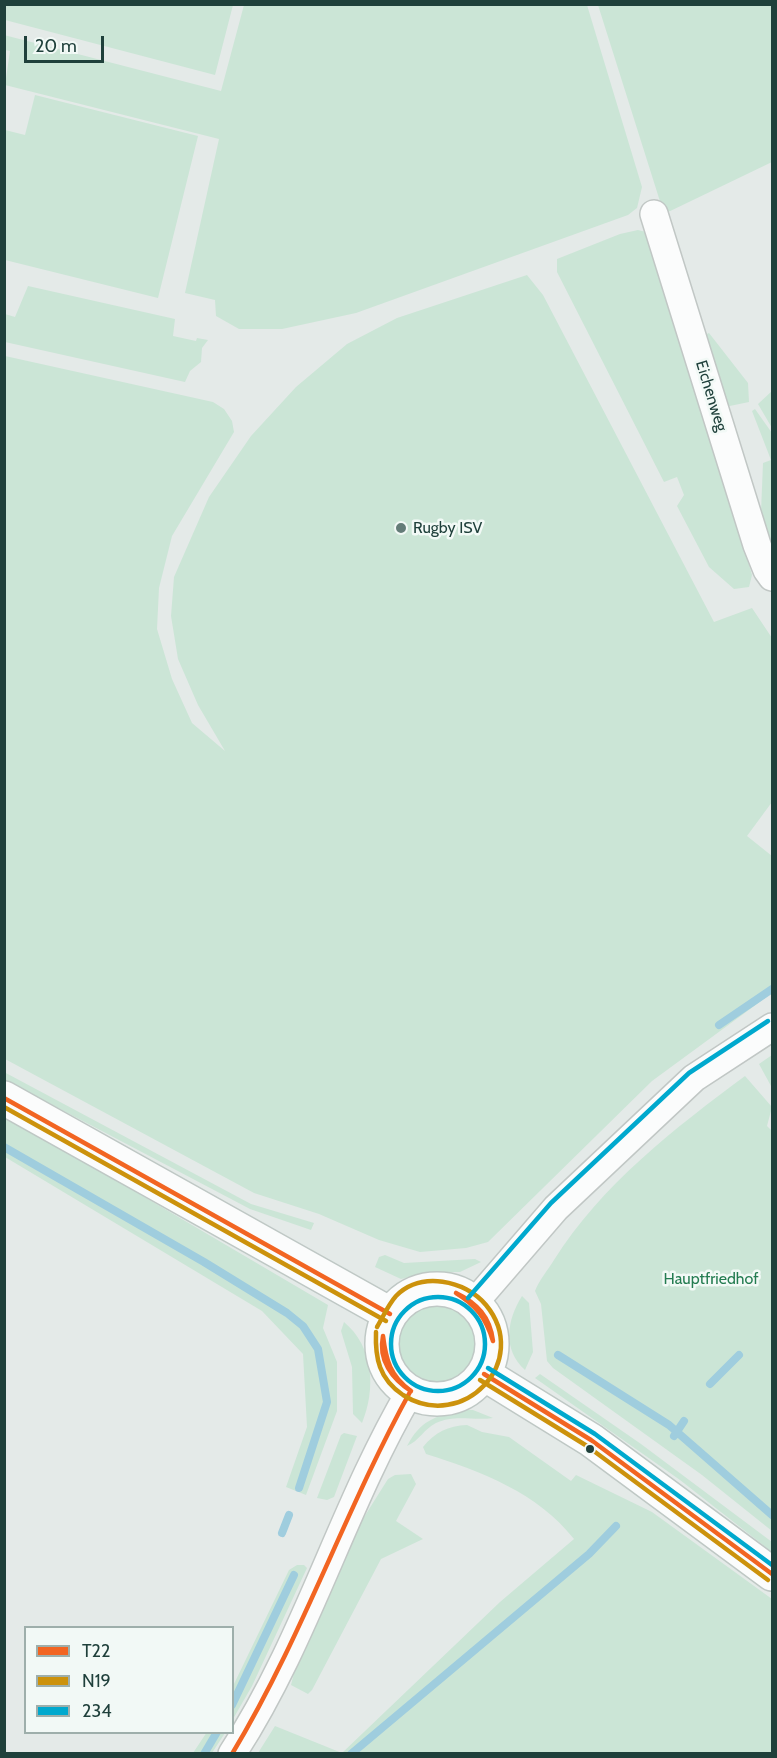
<!DOCTYPE html>
<style>
body{margin:0}
#map{position:relative;width:777px;height:1758px;overflow:hidden;background:#e4eae8;font-family:Cabin,sans-serif}
canvas{display:block}
.frame{position:absolute;inset:0;border:6px solid #1f403b;pointer-events:none}
.legend{position:absolute;left:24px;top:1626px;width:210px;height:108px;box-sizing:border-box;background:#f2f9f6;border:2px solid #9eafab;margin:0;padding:8px 10px;list-style:none;font-size:18px;color:#1f403b}
.legend li{display:flex;align-items:center;gap:12px;height:30px}
.legend b{width:30px;border:2px solid #9eafab}
.scale{position:absolute;left:24px;top:36px;width:80px;height:27px;box-sizing:border-box;border:3px solid #1f403b;border-top:0;padding-left:8px;font-size:18px;line-height:21px;white-space:nowrap;color:#1f403b;-webkit-text-stroke:4px #f2f9f6;paint-order:stroke}
</style>
<div id="map">
<canvas width="777" height="1758"></canvas>
<div class="frame"></div>
<ul class="legend">
<li><b style="height:8px;background:#f26522"></b>T22</li>
<li><b style="height:8px;background:#cc920c"></b>N19</li>
<li><b style="height:8px;background:#00a9ce"></b>234</li>
</ul>
<div class="scale">20 m</div>
</div>
<script>
const ctx = document.querySelector('canvas').getContext('2d');
ctx.lineJoin = 'round';
function fill(path, color) { ctx.fillStyle = color; ctx.fill(path, 'evenodd'); }
function stroke(path, color, width, dash) { ctx.strokeStyle = color; ctx.lineWidth = width; ctx.lineCap = dash ? 'butt' : 'round'; ctx.setLineDash(dash || []); ctx.stroke(path); }
function write(font, color, halo, rows, align = 'center') {
  ctx.font = font + ' Cabin,sans-serif'; ctx.lineWidth = 5; ctx.setLineDash([]); ctx.textBaseline = 'middle'; ctx.strokeStyle = halo; ctx.fillStyle = color; for (const [text, x, y, turn = 0] of rows) {
    ctx.save(); ctx.translate(x, y); ctx.rotate((+turn || 0) * Math.PI / 180); ctx.textAlign = isNaN(turn) ? turn : align; if (halo) ctx.strokeText(text, 0, 0); ctx.fillText(text, 0, 0); ctx.restore();
  }
}
fill(new Path2D(`
 M 4,5 L 5,4 L 233,5 L 215,75 L 5,20 Z
 M 244,5 L 587,5 L 642,187 L 637,208 L 628,215 L 356,313 L 282,329 L 239,329 L 216,316 L 215,300 L 185,293 L 219,139 L 5,85 L 10,51 L 5,50 L 4,35 L 221,91 Z
 M 598,5 L 772,5 L 772,162 L 664,214 Z
 M 35,95 L 198,136 L 158,298 L 5,260 L 5,130 L 25,135 Z
 M 638,230 L 650,233 L 657,243 L 752,575 L 749,587 L 734,589 L 709,567 L 677,506 L 684,495 L 677,477 L 664,482 L 557,272 L 557,259 L 620,234 Z
 M 527,275 L 543,295 L 714,622 L 752,608 L 772,638 L 772,802 L 747,836 L 772,856 L 772,993 L 652,1081 L 488,1242 L 466,1248 L 420,1252 L 379,1240 L 319,1214 L 254,1193 L 5,1059 L 5,356 L 213,402 L 224,409 L 232,421 L 234,432 L 172,536 L 159,588 L 157,629 L 172,679 L 192,723 L 225,751 L 198,705 L 178,659 L 171,616 L 174,577 L 209,497 L 251,436 L 296,387 L 347,344 L 397,318 Z
 M 28,286 L 175,319 L 173,336 L 196,341 L 197,338 L 208,340 L 202,348 L 201,362 L 190,371 L 185,382 L 5,342 L 5,314 L 15,317 Z
 M 709,333 L 748,383 L 749,402 L 720,408 L 700,337 Z
 M 772,391 L 772,428 L 758,404 Z
 M 755,409 L 772,433 L 772,557 L 761,512 L 763,463 L 771,460 L 752,411 Z
 M 772,1055 L 772,1085 L 771,1086 L 759,1064 Z
 M 4,1072 L 251,1204 L 314,1223 L 311,1230 L 250,1209 L 5,1080 Z
 M 745,1076 L 772,1107 L 767,1126 L 772,1131 L 772,1531 L 702,1475 L 553,1368 L 547,1361 L 541,1304 L 535,1291 C 539,1280 548,1270 554,1260 C 601,1185 675,1128 745,1076 Z
 M 5,1115 L 328,1305 L 323,1328 L 337,1362 L 337,1411 L 306,1495 L 286,1487 L 307,1427 L 303,1354 L 262,1311 L 5,1157 Z
 M 385,1255 L 404,1263 L 475,1259 L 481,1262 L 460,1272 L 431,1272 L 401,1279 L 375,1267 L 379,1257 Z
 M 522,1296 L 529,1303 L 533,1352 L 525,1370 C 502,1349 507,1320 522,1296 Z
 M396 1343a40 40 0 1 1 80 0a40 40 0 1 1-80 0Z
 M 344,1322 C 374,1347 376,1389 362,1423 L 353,1414 L 352,1367 L 341,1331 Z
 M 540,1374 L 641,1444 L 772,1542 L 772,1552 L 680,1480 L 535,1378 Z
 M 461,1410 L 473,1410 L 493,1418 C 473,1421 455,1414 436,1423 C 424,1429 419,1441 407,1446 C 421,1420 434,1417 461,1410 Z
 M 467,1425 L 482,1432 L 509,1437 L 571,1481 L 576,1475 L 652,1512 L 772,1599 L 772,1753 L 258,1753 L 275,1726 L 342,1753 L 500,1602 L 574,1539 C 538,1493 481,1471 426,1454 L 423,1447 C 435,1432 448,1426 467,1425 Z
 M 344,1433 L 357,1436 L 334,1497 L 327,1500 L 317,1498 L 341,1435 Z
 M 411,1474 L 416,1484 L 396,1521 L 423,1539 L 381,1559 L 312,1690 L 308,1694 L 291,1685 L 294,1673 L 354,1533 L 388,1479 L 395,1475 Z
 M 297,1565 L 304,1565 L 307,1568 L 252,1686 L 233,1719 L 233,1686 L 289,1570 Z
 M 207,1732 L 225,1733 L 212,1753 L 193,1753 Z`), '#cbe5d6');
stroke(new Path2D(`
 M 719,1025 L 772,989
 M 4,1147 L 204,1262 L 287,1313 L 303,1326 L 318,1349 L 327,1402 L 299,1488
 M 558,1355 L 669,1425 L 772,1515
 M 710,1384 L 739,1355
 M 674,1436 L 684,1421
 M 282,1533 L 289,1515
 M 232,1705 L 294,1575
 M 204,1754 L 217,1732
 M 351,1754 L 589,1554 L 616,1526`), '#9fcdde', 8);
const minor = new Path2D(`
 M 654,214 L 757,545 L 767,570 L 772,577
 M 474,1303 L 556,1208 L 694,1078 L 772,1027
 M 232,1754 C 306,1641 342,1508 410,1392`);
const secondary = new Path2D(`
 M 4,1098 L 390,1314
 M382 1344a55 55 0 1 1 110 0a55 55 0 1 1-110 0Z
 M 484,1374 L 591,1440 L 772,1574`);
stroke(minor, '#c1c7c5', 30);
stroke(secondary, '#bfc8c5', 36);
stroke(minor, '#fbfcfc', 27);
stroke(secondary, '#fbfcfc', 33);
stroke(new Path2D(`
 M 4,1098 L 390,1314
 M 456,1293 C 477,1303 490,1317 493,1341
 M 456,1293 C 476,1305 486,1318 493,1341
 M 383,1336 C 386,1360 390,1376 411,1391
 M 383,1336 C 378,1360 392,1379 411,1391
 M 484,1374 L 591,1440 L 772,1574
 M 232,1754 C 302,1638 345,1510 410,1392`), '#f26522', 4.5);
stroke(new Path2D(`
 M 4,1107 L 386,1321
 M 376,1332 C 375,1358 379,1379 403,1395 C 463,1433 532,1361 486,1305 C 465,1280 421,1271 396,1296 C 388,1305 383,1317 377,1327
 M 480,1380 L 587,1446 L 768,1580`), '#cc920c', 4.5);
stroke(new Path2D(`
 M391 1344a47 47 0 1 1 94 0a47 47 0 1 1-94 0Z
 M 468,1298 L 551,1203 L 689,1073 L 768,1021
 M 488,1368 L 595,1434 L 772,1565`), '#00a9ce', 4.5);
for (const [x, y, r, color] of [
 [401,528,6,"#647c78"],
 [590,1449,5,"#1f403b"]
]) { const dot = new Path2D(); dot.arc(x, y, r, 0, 2 * Math.PI); ctx.fillStyle = color; ctx.fill(dot); stroke(dot, '#f2f9f6', 2); }
write('16px', '#1f403b', '#f2f9f6', [
 ["Eichenweg",711,396,73]
]);
write('16px', '#1f403b', '#f2f9f6', [
 ["Rugby ISV",413,528]
], 'left');
write('16px', '#247c51', '#f2f9f6', [
 ["Hauptfriedhof",711,1279]
]);
</script>
